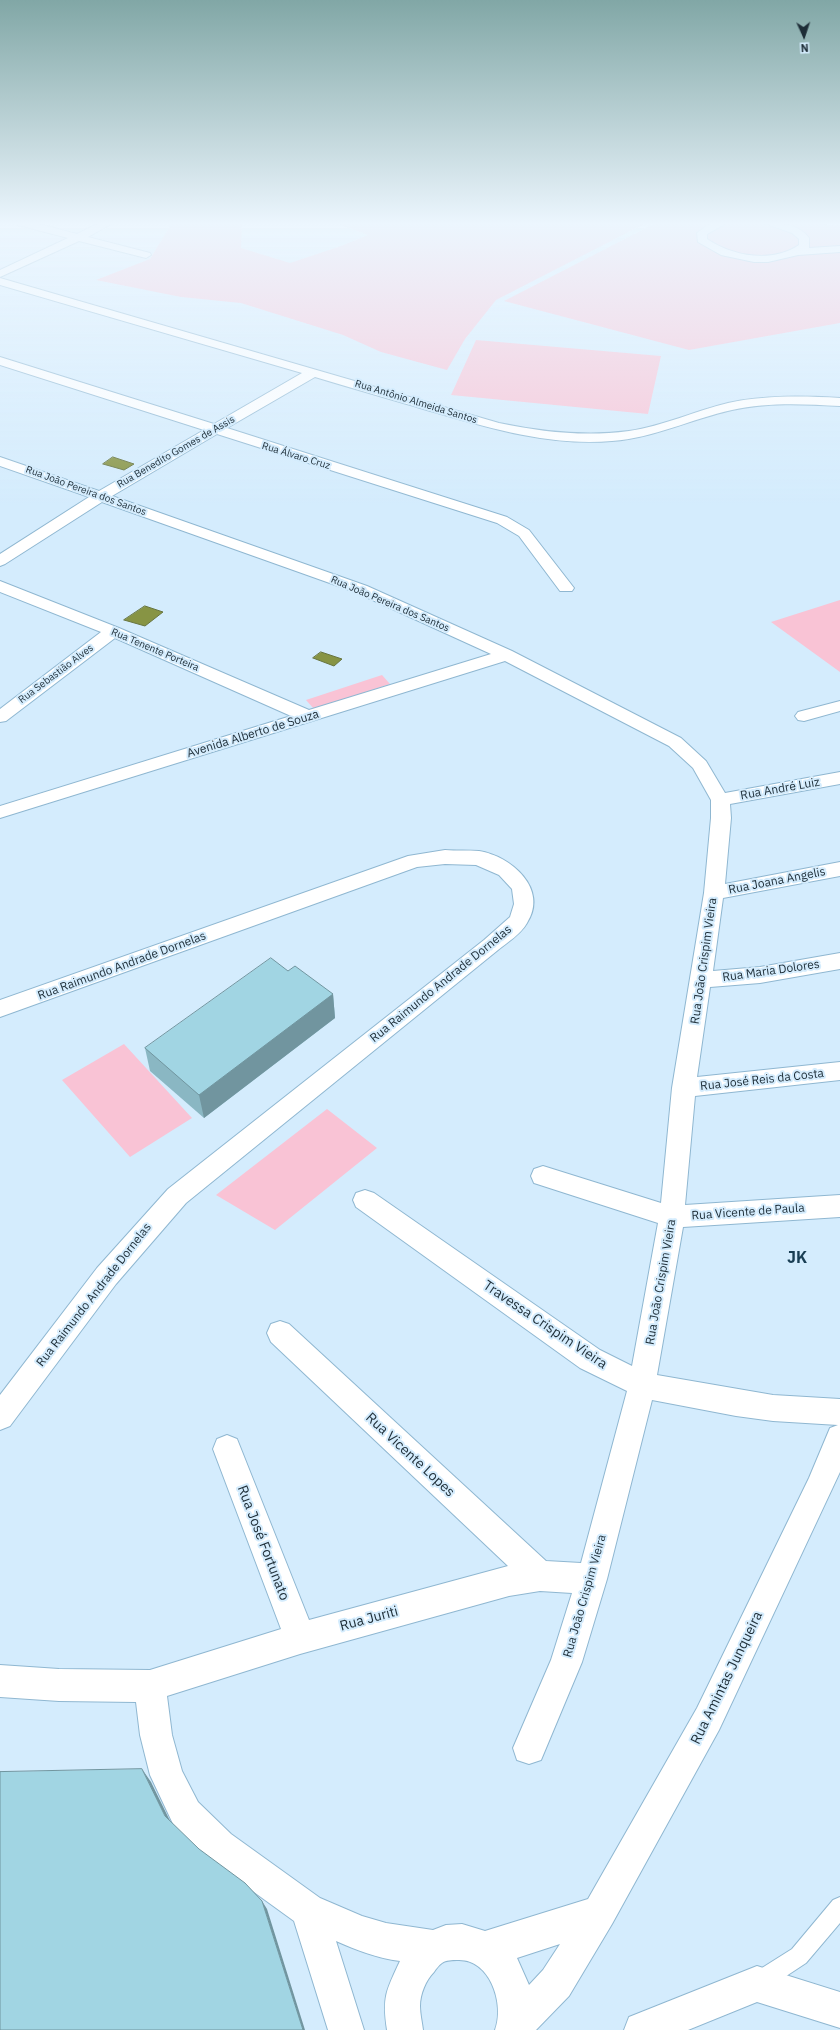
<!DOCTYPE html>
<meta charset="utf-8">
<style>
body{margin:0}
#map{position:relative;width:840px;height:2030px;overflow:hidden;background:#d4ecfd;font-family:"IBM Plex Sans",sans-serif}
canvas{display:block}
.north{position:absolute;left:784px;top:16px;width:40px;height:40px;-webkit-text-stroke:3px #d4ecfd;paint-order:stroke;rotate:177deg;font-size:11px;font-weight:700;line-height:16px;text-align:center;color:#1d2d37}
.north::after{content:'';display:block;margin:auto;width:14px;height:18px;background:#1d2d37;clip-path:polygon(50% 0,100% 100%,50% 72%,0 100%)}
</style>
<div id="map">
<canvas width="840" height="2030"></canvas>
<div class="north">N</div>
</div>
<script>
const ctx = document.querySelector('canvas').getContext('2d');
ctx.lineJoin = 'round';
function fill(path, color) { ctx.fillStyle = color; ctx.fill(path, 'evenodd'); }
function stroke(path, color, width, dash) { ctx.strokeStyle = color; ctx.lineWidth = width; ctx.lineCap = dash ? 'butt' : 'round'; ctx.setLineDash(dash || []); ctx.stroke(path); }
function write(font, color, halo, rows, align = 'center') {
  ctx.font = font + ' "IBM Plex Sans",sans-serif'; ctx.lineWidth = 4; ctx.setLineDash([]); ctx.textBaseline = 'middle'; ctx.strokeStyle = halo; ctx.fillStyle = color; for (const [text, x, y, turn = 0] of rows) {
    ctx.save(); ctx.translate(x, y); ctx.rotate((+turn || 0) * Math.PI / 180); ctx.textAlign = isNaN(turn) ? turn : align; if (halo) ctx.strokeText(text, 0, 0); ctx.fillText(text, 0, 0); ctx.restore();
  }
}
fill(new Path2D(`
 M 172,223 L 242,223 L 241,248 L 290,263 L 341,246 L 368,235 L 336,223 L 646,223 L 496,300 L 465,339 L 447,370 L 381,352 L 343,335 L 241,303 L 181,297 L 96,280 L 150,259 Z
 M 656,223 L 812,223 L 840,226 L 840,323 L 689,350 L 504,301 Z
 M 476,340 L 661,356 L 648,414 L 451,395 Z
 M 840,600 L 840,672 L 771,622 Z
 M 382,675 L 390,684 L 314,709 L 306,700 Z
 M 124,1044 L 192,1118 L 130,1157 L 62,1080 Z
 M 327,1109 L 377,1148 L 275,1230 L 216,1195 Z`), '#f9c3d5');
const water = new Path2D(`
 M 113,457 L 134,464 L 124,470 L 103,464 Z
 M 145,606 L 163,612 L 145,626 L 124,620 Z
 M 321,652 L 342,659 L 334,666 L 313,658 Z`);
fill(water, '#879444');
stroke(water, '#677540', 1);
const lane = new Path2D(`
 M 840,1897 L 840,1923 L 806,1963 L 762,1992 L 754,1989 L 751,1981 L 754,1973 L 792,1949 L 833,1900 Z`);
const street = new Path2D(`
 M 17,223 L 35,223 L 77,234 L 99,223 L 113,223 L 88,237 L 150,253 L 151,255 L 146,258 L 79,241 L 0,277 L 0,270 L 68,238 L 18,225 Z
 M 711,223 L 727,223 L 707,234 L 707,239 C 734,257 772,263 799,245 L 799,239 L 792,233 L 764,223 C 780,223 799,224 809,238 L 809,248 L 840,246 L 840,252 L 798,255 L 768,262 L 754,262 L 721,255 L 698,242 L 697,233 Z
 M 0,278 L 499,423 C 542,432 585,437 629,431 C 663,426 695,411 728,403 C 765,395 803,396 840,398 L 840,406 C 804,404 767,402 732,410 C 691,419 654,438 612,441 C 550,446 492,429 434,412 C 394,400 354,389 315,377 L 227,428 L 507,517 L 529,530 L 574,588 L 572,591 L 560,591 L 519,536 L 497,523 L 217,434 L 112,496 L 367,586 L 512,651 L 681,738 L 706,761 L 725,793 L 840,772 L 840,784 L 730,804 L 731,818 L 725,884 L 840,862 L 840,876 L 723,898 L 713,971 L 760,967 L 840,953 L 840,969 L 760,983 L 710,987 L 697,1077 L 840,1062 L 840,1080 L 695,1096 L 685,1205 L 840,1195 L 840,1217 L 683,1227 L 657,1375 L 773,1395 L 840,1399 L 840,1472 L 719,1730 L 612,1924 L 569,1996 L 536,2030 L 495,2030 C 505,2004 490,1958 457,1960 C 452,1960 446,1960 442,1963 C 439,1965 436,1969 434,1972 C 426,1980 420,1994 420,2006 C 420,2014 422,2022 423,2030 L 387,2030 C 382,1997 386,1991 400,1961 C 377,1958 356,1950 336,1941 L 364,2030 L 328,2030 L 294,1921 L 207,1858 L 174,1826 L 150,1775 L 140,1735 L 136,1702 L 59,1701 L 0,1697 L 0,1665 L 59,1669 L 150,1670 L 281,1629 L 213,1449 L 217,1439 L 227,1435 L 237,1439 L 309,1620 L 508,1566 L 271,1342 L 267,1333 L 271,1324 L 280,1321 L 289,1324 L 546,1561 L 581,1563 L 627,1391 L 580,1368 L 356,1207 L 353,1200 L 356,1193 L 365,1190 L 374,1193 L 600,1350 L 632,1366 L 658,1223 L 534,1183 L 531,1176 L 534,1169 L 543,1166 L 661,1203 L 672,1088 L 704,893 L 711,818 L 711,800 L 693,768 L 669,746 L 505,661 L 0,818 L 0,806 L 291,716 L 115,638 L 6,721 L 0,722 L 0,709 L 101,632 L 0,592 L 0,581 L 119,628 L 309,710 L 491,654 L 355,592 L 102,502 L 5,564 L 0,566 L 0,554 L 89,497 L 0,466 L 0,457 L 99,491 L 204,430 L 0,365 L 0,357 L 214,424 L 302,373 L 0,285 ZM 652,1400 L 736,1416 L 773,1421 L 838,1425 L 830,1428 L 809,1478 L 697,1708 L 588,1899 L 485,1931 L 462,1924 L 446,1925 L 433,1930 L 386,1923 L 362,1916 L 320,1898 L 231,1834 L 198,1802 L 182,1771 L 172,1735 L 167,1696 L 300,1654 L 509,1596 L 540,1591 L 572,1593 L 551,1660 L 513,1748 L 517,1760 L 529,1764 L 541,1760 L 582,1662 L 607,1579 ZM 560,1944 L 543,1970 L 529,1985 L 517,1958 Z
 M 840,701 L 840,711 L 804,721 L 798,720 L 795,716 L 798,712 Z
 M 445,850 C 456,851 468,850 479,851 C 511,856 549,889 527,923 C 521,934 508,942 498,950 L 186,1203 L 116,1284 L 10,1426 L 0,1430 L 0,1395 L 97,1268 L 168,1189 L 484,940 L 510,917 L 514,904 L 512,889 L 499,875 L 476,865 L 445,864 L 417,867 L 0,1017 L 0,1000 L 408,856 Z
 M 757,1966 L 840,1992 L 840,2028 L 757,2002 L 688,2030 L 624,2030 L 629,2017 Z`);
stroke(lane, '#8fb7d1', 2);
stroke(street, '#8fb7d1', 2);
fill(lane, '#fff');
fill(street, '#fff');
fill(new Path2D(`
 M 288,971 L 333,994 L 335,1018 L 204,1118 L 150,1071 L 145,1048 Z`), '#8ab7c3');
fill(new Path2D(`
 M 333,994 L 335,1018 L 204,1118 L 199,1095 Z
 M 142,1769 L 151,1782 L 173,1827 L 165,1816 Z
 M 262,1901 L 267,1909 L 305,2030 L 303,2030 Z`), '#71959f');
const building = new Path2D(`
 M 271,958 L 288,971 L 295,966 L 333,994 L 199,1095 L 145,1048 Z
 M 142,1769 L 165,1816 L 199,1849 L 245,1883 L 262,1901 L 303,2030 L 0,2030 L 0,1772 Z`);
fill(building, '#a1d5e3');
stroke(building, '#71959f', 1);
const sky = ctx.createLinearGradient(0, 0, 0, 508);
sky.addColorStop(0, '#81a7a6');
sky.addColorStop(0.44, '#ecf6fe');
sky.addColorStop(1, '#ecf6fe00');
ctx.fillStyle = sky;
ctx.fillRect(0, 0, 840, 508);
write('10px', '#1d2d37', '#d4ecfd', [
 ["Rua Antônio Almeida Santos",416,402,17],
 ["Rua Benedito Gomes de Assis",176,452,-30],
 ["Rua Álvaro Cruz",296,456,17],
 ["Rua João Pereira dos Santos",86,491,20],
 ["Rua João Pereira dos Santos",390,604,23],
 ["Rua Tenente Porteira",155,650,23],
 ["Rua Sebastião Alves",56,674,-37]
]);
write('12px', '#1d2d37', '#d4ecfd', [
 ["Avenida Alberto de Souza",253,734,-17],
 ["Rua André Luiz",780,789,-10],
 ["Rua Joana Angelis",777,881,-11],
 ["Rua João Crispim Vieira",704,961,-82],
 ["Rua Raimundo Andrade Dornelas",122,966,-20],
 ["Rua Maria Dolores",771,971,-8],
 ["Rua Raimundo Andrade Dornelas",441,984,-39],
 ["Rua José Reis da Costa",762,1080,-6],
 ["Rua Vicente de Paula",748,1212,-4],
 ["Rua João Crispim Vieira",661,1282,-80],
 ["Rua Raimundo Andrade Dornelas",94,1295,-52],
 ["Rua João Crispim Vieira",585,1596,-74]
]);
write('14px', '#1d2d37', '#d4ecfd', [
 ["Travessa Crispim Vieira",545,1325,34],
 ["Rua Vicente Lopes",410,1455,43],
 ["Rua José Fortunato",263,1543,69],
 ["Rua Juriti",369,1619,-15],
 ["Rua Amintas Junqueira",727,1678,-64]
]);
write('bold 16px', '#193e54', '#d4ecfd', [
 ["JK",797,1258]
]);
</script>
